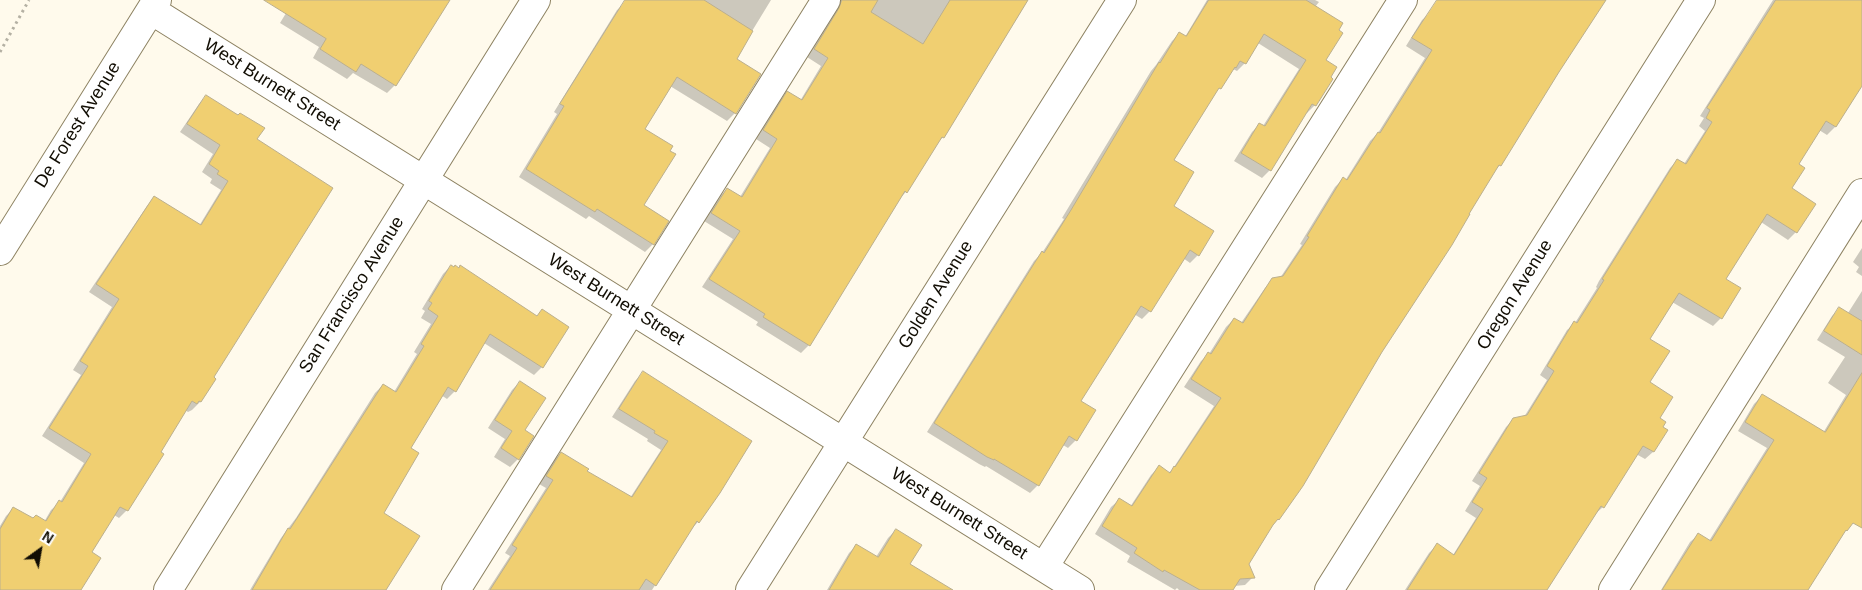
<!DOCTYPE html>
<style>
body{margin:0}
#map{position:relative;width:1862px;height:590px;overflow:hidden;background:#fffaec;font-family:Helvetica,sans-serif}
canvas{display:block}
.north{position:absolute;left:15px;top:525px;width:50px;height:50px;-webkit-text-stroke:4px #fff;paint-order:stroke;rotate:32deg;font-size:14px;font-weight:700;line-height:20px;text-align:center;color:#110d03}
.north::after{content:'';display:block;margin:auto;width:18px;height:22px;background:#110d03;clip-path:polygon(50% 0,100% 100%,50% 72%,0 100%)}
</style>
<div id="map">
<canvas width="1862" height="590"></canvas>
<div class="north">N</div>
</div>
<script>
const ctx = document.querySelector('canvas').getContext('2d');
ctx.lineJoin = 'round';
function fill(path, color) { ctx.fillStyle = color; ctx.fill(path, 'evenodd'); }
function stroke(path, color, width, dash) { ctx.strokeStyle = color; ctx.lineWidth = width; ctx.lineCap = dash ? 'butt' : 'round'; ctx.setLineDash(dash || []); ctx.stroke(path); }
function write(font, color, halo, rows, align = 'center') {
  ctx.font = font + ' Helvetica,sans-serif'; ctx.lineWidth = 4; ctx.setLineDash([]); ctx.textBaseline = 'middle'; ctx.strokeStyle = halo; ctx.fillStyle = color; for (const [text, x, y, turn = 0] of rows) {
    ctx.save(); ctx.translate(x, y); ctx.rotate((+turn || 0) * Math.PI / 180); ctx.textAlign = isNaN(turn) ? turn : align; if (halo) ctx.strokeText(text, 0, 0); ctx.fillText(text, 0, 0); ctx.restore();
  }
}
fill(new Path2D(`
 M 294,0 L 449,0 L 395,85 L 387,93 L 353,73 L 347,79 L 313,58 L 319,47 L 280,23 Z
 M 628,0 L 771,0 L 735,59 L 735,113 L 727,121 L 670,86 L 643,129 L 642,206 L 653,244 L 645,252 L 589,216 L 586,219 L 519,177 L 557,114 L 554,112 L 617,10 Z
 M 841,0 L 1028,0 L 943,137 L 937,143 L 906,192 L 898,200 L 809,345 L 801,353 L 756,325 L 758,322 L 702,287 L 733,239 L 704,221 L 719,197 L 727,189 L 740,197 L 770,148 L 756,139 L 780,100 L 788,93 L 800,101 L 821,66 L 807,57 Z
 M 1207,0 L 1315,0 L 1319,2 L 1315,7 L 1324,60 L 1315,105 L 1307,113 L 1306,112 L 1270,170 L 1262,178 L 1234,161 L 1252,132 L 1260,124 L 1263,126 L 1299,69 L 1258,43 L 1245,63 L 1237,71 L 1233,69 L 1214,94 L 1173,161 L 1172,206 L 1198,255 L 1190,263 L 1183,258 L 1150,311 L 1142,319 L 1134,314 L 1079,401 L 1076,440 L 1068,448 L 1063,445 L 1038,485 L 1030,493 L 986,466 L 985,467 L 979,464 L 927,432 L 1034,261 L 1042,253 L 1064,219 L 1062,218 L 1151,71 L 1156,65 L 1172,41 L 1179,34 L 1185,37 Z
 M 1460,0 L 1604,0 L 1500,165 L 1493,172 L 1381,352 L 1302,485 L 1278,519 L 1271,527 L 1248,564 L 1253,577 L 1245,585 L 1234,586 L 1231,590 L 1179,590 L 1177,588 L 1175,590 L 1127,562 L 1130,556 L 1095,534 L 1111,507 L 1119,500 L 1130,507 L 1151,475 L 1159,467 L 1168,473 L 1172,470 L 1214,406 L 1184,387 L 1201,361 L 1209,354 L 1226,327 L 1234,319 L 1241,323 L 1265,288 L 1273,280 L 1280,278 L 1302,245 L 1300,244 L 1335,187 L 1343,179 L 1345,181 L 1370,141 L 1378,133 L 1425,58 L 1406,46 L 1422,20 L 1430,13 Z
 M 1773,0 L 1862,0 L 1862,84 L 1835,127 L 1827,135 L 1819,130 L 1798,165 L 1790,189 L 1796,232 L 1788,240 L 1761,222 L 1725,280 L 1721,318 L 1713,326 L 1672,302 L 1649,339 L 1649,383 L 1661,427 L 1666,431 L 1653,452 L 1645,459 L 1636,454 L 1603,507 L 1594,515 L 1546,590 L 1405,590 L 1429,553 L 1437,545 L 1453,555 L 1476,518 L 1465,511 L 1480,486 L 1472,481 L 1506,427 L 1514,419 L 1524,417 L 1547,380 L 1540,375 L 1567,330 L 1575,323 L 1597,288 L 1596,287 L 1599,281 L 1670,168 L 1678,160 L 1684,164 L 1705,131 L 1699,126 L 1704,118 L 1700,116 Z
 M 206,96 L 256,139 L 212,378 L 214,379 L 200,402 L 192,410 L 188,412 L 185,410 L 159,452 L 163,454 L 127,510 L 119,518 L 114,515 L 90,553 L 79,590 L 0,590 L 0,526 L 6,516 L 14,508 L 33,520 L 44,522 L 51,510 L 60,502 L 84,463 L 42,436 L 81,375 L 73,370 L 112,307 L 89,292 L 147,206 L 154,198 L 199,226 L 221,190 L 210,183 L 212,179 L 202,172 L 213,154 L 180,132 L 199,104 Z
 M 1862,248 L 1862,276 L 1856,272 L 1859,267 L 1853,262 Z
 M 451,266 L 536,317 L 542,311 L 542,367 L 534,375 L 484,343 L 455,391 L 447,399 L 441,395 L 409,448 L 382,514 L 385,590 L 250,590 L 281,538 L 296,518 L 375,393 L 383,385 L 394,392 L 417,354 L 414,352 L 431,324 L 421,318 L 425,311 L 422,309 L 443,274 Z
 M 1862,291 L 1862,509 L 1853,522 L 1841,536 L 1807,590 L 1661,590 L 1690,542 L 1698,535 L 1709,541 L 1767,448 L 1738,431 L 1754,404 L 1762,396 L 1823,433 L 1846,395 L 1828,383 L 1845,357 L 1817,340 L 1832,316 L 1839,309 L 1848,313 Z
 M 643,373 L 719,492 L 698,522 L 690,530 L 652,590 L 488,590 L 510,556 L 505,553 L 546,488 L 539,484 L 553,461 L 561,453 L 586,471 L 630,498 L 661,450 L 647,441 L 648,439 L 612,417 L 635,381 Z
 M 520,382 L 523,431 L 518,459 L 510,467 L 494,457 L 505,439 L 488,428 L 512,390 Z
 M 896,530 L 909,564 L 951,590 L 827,590 L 849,553 L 857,545 L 876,557 L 888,538 Z`), '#0003');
const building = new Path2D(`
 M 264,0 L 450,0 L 396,86 L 361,64 L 356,72 L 320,49 L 326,39 Z
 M 625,0 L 704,0 L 753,31 L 737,59 L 761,74 L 736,114 L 677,77 L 645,129 L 673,146 L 670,151 L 676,154 L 644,205 L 669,221 L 654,245 L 597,209 L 595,212 L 526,169 L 564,106 L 560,104 Z
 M 842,0 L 878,0 L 871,12 L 923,44 L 950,0 L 1028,0 L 944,138 L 942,137 L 907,193 L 905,191 L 810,346 L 763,317 L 765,314 L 709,279 L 740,231 L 711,213 L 727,188 L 742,197 L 777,139 L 763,130 L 787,91 L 802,100 L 828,58 L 814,49 L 839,8 Z
 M 1209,0 L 1306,0 L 1343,23 L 1339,30 L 1343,33 L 1326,60 L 1337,67 L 1331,77 L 1333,79 L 1316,106 L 1312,104 L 1271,171 L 1241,153 L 1259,123 L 1265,126 L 1306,60 L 1264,34 L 1246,64 L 1240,61 L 1236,68 L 1235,67 L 1221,89 L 1219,88 L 1174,160 L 1194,172 L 1174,206 L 1214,231 L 1199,256 L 1190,250 L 1151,312 L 1141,306 L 1081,401 L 1096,410 L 1077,441 L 1069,436 L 1039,486 L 994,459 L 994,460 L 987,457 L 934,423 L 1042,251 L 1044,253 L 1071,210 L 1159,62 L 1160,63 L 1179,32 L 1186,36 Z
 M 1437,0 L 1606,0 L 1559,72 L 1501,166 L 1499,165 L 1469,214 L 1470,214 L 1452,245 L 1382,352 L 1303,486 L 1279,520 L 1278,519 L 1273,525 L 1249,564 L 1255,578 L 1240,579 L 1233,590 L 1200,590 L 1164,570 L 1163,572 L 1134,553 L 1137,548 L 1102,526 L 1119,498 L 1132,506 L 1159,465 L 1170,473 L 1174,466 L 1175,467 L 1221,398 L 1191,379 L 1208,352 L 1211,354 L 1234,318 L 1243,323 L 1272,278 L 1283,276 L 1309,237 L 1307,236 L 1343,177 L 1347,180 L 1378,132 L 1380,133 L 1432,50 L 1412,38 Z
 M 1776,0 L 1862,0 L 1862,86 L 1836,127 L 1826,121 L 1799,164 L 1805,168 L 1792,188 L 1816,204 L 1797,233 L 1767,214 L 1726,279 L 1741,288 L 1722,319 L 1679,293 L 1650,339 L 1670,351 L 1650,382 L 1673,397 L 1660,418 L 1666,422 L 1663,427 L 1668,430 L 1654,452 L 1643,446 L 1604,508 L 1601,506 L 1547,590 L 1407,590 L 1437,543 L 1454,555 L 1483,509 L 1472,502 L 1487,478 L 1479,473 L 1513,418 L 1527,415 L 1554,371 L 1547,366 L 1574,321 L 1577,323 L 1604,280 L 1602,279 L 1677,159 L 1686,164 L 1712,122 L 1706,118 L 1710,110 L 1707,108 Z
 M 206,95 L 238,115 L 240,113 L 265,128 L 257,139 L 333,188 L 214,377 L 216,379 L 201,402 L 199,401 L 197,404 L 192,401 L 161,452 L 164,454 L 128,511 L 120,507 L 92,552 L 101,558 L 81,590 L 0,590 L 0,529 L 13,507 L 33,518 L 36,515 L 46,521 L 59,500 L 62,502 L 91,454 L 49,428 L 88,366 L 80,361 L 119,299 L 96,284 L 154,196 L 201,225 L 228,181 L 217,174 L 219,171 L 209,164 L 220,145 L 187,124 Z
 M 451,265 L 454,267 L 455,265 L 459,268 L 460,265 L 537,316 L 542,309 L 569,327 L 543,368 L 490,334 L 456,392 L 448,387 L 411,448 L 419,453 L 384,513 L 420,536 L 386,590 L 252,590 L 288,528 L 290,529 L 303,509 L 383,384 L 396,392 L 424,346 L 421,344 L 438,316 L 428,309 L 432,303 L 429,301 Z
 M 1839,307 L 1862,321 L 1862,355 L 1824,331 Z
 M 643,371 L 752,441 L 720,493 L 699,523 L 697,521 L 656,586 L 646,579 L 639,590 L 490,590 L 517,548 L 512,545 L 553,480 L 546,476 L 561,452 L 589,469 L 587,471 L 632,497 L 668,441 L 654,433 L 655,431 L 619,409 Z
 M 1862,373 L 1862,528 L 1853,523 L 1847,531 L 1846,530 L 1808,590 L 1662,590 L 1698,533 L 1711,541 L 1774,440 L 1745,422 L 1762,394 L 1825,432 Z
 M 520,381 L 546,398 L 525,430 L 534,436 L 519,460 L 501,448 L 512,431 L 495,420 Z
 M 896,529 L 922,545 L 910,564 L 953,590 L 829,590 L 856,544 L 878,557 Z`);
fill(building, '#f0cf71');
stroke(building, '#bbaf8e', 1);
const minor = new Path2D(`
 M 151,10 L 1080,590
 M 0,251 L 157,0
 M 1044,567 L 1403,0
 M 168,590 L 536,0
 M 456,590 L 826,0
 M 750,590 L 1122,0
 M 1329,590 L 1701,0
 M 1613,590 L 1862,193`);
stroke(minor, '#8d8262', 30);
stroke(new Path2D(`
 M 0,52 L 29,0`), '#b4b0a3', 3, [2.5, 4]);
stroke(minor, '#fff', 28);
write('18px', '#110d03', '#fff', [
 ["West Burnett Street",272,85,32],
 ["De Forest Avenue",78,125,-58],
 ["San Francisco Avenue",352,295,-58],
 ["Golden Avenue",936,295,-58],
 ["Oregon Avenue",1515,295,-58],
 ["West Burnett Street",616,300,32],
 ["West Burnett Street",959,514,32]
]);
</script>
